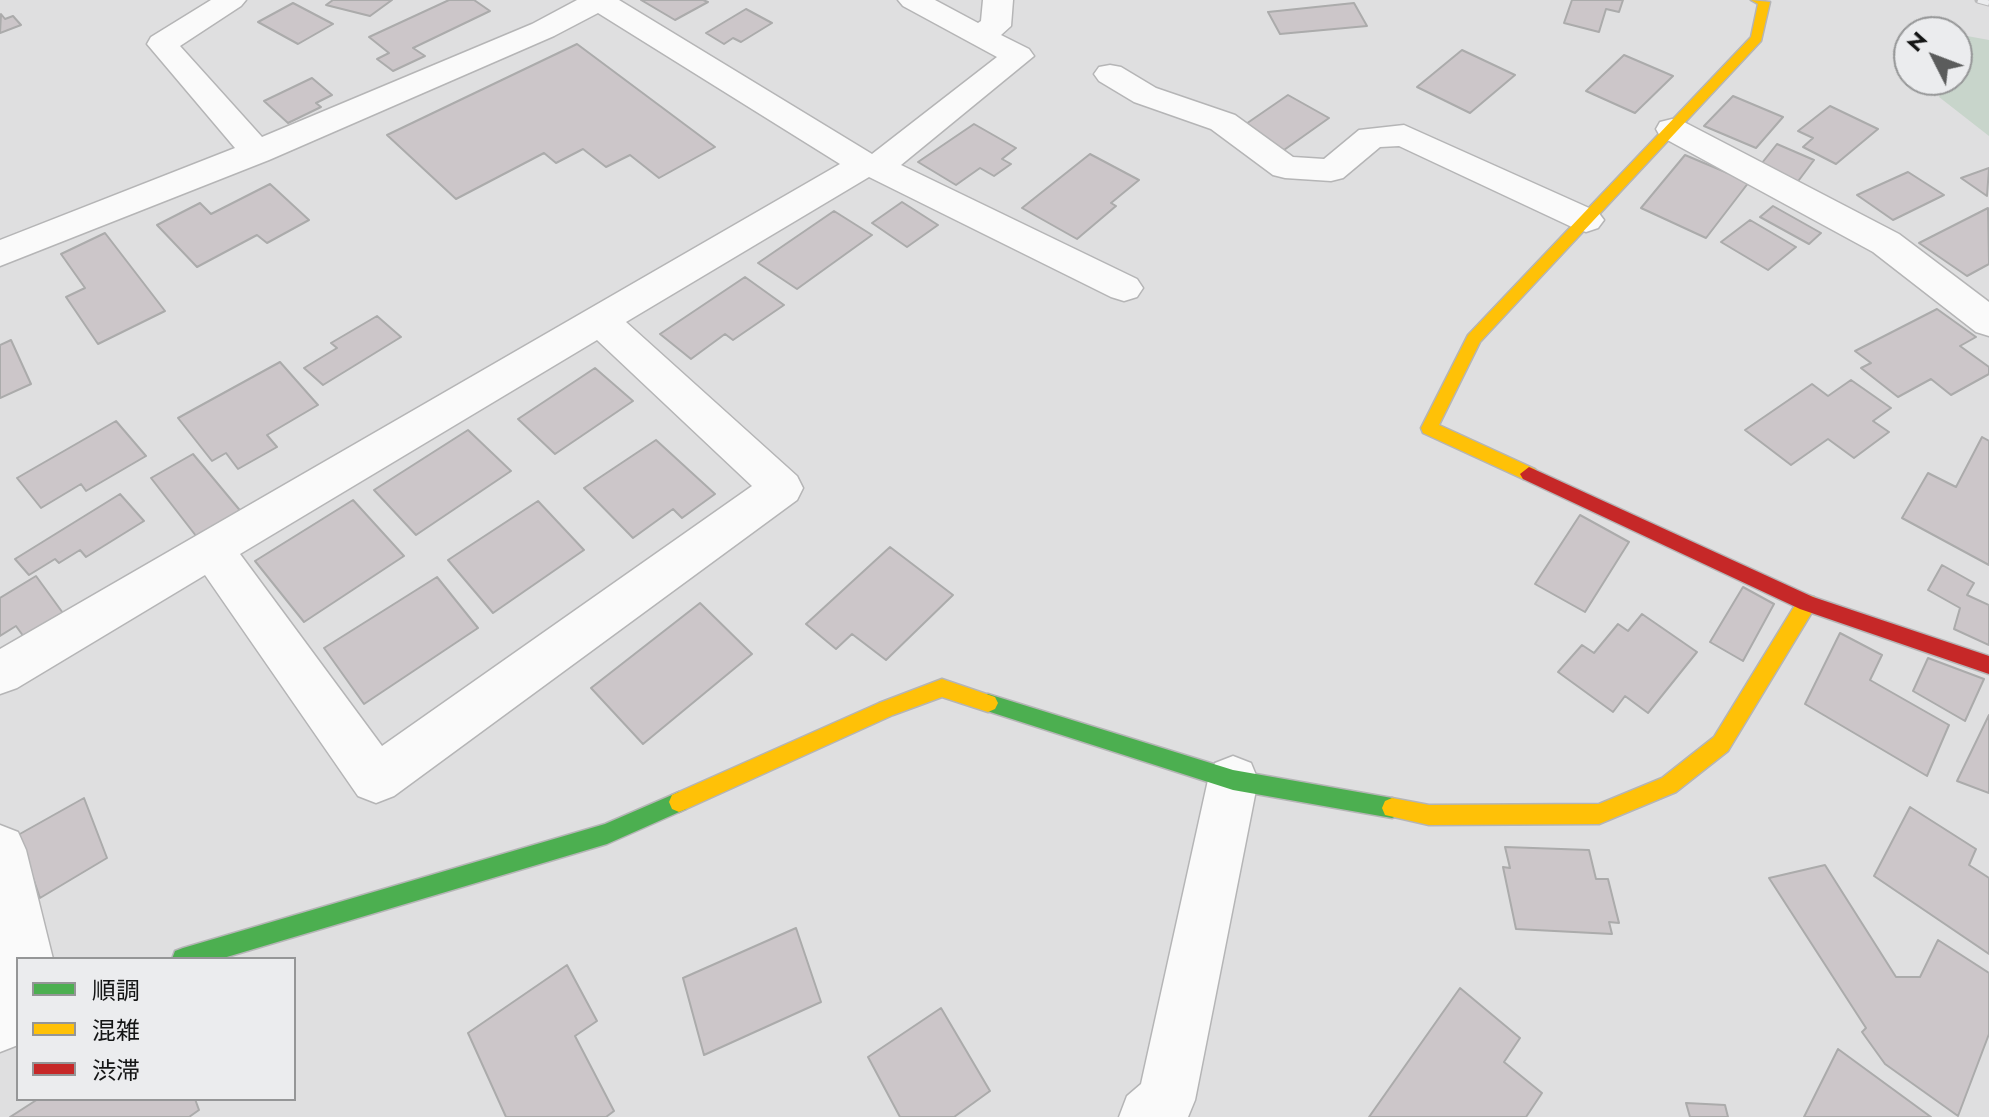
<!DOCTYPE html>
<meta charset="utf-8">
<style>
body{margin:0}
#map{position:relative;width:1989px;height:1117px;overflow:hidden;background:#dfdfe0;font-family:Jost,"Noto Sans JP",sans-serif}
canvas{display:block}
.legend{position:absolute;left:16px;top:957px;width:280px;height:144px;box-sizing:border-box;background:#ebecee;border:2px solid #959697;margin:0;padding:10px 14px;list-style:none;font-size:24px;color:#141515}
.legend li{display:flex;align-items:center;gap:16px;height:40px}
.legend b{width:40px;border:2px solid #959697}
.north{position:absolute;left:1893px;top:16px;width:80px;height:80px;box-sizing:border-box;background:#ebecee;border:2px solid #959697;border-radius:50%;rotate:312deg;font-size:22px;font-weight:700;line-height:32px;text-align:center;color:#141515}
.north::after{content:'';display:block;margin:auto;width:28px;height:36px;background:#5b5c5c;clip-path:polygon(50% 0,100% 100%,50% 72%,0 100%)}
</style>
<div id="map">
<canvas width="1989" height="1117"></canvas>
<ul class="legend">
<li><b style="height:10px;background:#4caf50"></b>順調</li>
<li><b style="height:10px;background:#ffc107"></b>混雑</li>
<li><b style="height:10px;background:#c62828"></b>渋滞</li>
</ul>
<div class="north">N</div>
</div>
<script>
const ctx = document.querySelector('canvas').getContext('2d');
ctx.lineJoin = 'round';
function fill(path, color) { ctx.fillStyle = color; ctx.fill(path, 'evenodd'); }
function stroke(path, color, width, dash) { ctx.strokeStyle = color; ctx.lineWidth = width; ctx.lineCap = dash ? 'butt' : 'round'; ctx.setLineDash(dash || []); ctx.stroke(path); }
fill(new Path2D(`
 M 1967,36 L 1989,40 L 1989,136 L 1939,97 L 1946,80 L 1957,80 L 1957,58 Z`), '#c8d5cb');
const building = new Path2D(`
 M 333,0 L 392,0 L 370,16 L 326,5 Z
 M 449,0 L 474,0 L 490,11 L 413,48 L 425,56 L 393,71 L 377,59 L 389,53 L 369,37 Z
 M 641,0 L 703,0 L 708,2 L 675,20 Z
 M 1572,0 L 1623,0 L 1619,12 L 1606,9 L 1599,32 L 1564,23 Z
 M 293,3 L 333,24 L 298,44 L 258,22 Z
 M 1354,3 L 1367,26 L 1280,34 L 1268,12 Z
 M 746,9 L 772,23 L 741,42 L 733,38 L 724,44 L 706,33 Z
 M 1,14 L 5,19 L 13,16 L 21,25 L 0,33 Z
 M 577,44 L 715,147 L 659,178 L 630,155 L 606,167 L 583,149 L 556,163 L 544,153 L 456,199 L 387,135 Z
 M 1462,50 L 1515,75 L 1470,113 L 1417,87 Z
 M 1624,55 L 1673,76 L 1635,113 L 1586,91 Z
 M 312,78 L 332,95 L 316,103 L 321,107 L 288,123 L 264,101 Z
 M 1288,95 L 1329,118 L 1284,150 L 1243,126 Z
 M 1733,96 L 1783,117 L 1756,148 L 1704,126 Z
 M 1830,106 L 1878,129 L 1836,164 L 1803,147 L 1813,138 L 1798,131 Z
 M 974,124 L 1016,148 L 1002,159 L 1011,164 L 994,176 L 980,168 L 956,185 L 918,162 Z
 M 1777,144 L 1814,160 L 1796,184 L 1758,168 Z
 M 1090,154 L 1139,180 L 1111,203 L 1116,206 L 1077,239 L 1022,208 Z
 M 1685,155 L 1749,182 L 1706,238 L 1641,208 Z
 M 1989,168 L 1987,196 L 1961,178 Z
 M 1908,172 L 1944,195 L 1893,220 L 1857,195 Z
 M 270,184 L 309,220 L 267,243 L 257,235 L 197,267 L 157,225 L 200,203 L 211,214 Z
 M 902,202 L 938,225 L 907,247 L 872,223 Z
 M 1773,206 L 1821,233 L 1809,244 L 1760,217 Z
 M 1988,208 L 1989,264 L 1967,276 L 1919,243 Z
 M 834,211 L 872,235 L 797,289 L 758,263 Z
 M 1750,220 L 1796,247 L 1768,270 L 1721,242 Z
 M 105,233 L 165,311 L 98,344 L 66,297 L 85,288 L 61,254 Z
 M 745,277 L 784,305 L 733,340 L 725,334 L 691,359 L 660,334 Z
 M 1937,309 L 1976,337 L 1960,346 L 1989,367 L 1989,374 L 1951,395 L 1931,379 L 1898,397 L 1861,368 L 1871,363 L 1855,351 Z
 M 377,316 L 401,337 L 323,385 L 304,368 L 337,348 L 331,343 Z
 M 11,340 L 31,384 L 0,398 L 0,345 Z
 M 280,362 L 318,405 L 267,435 L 277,447 L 238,469 L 226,453 L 212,461 L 178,418 Z
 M 595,368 L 633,401 L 555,454 L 518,419 Z
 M 1851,380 L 1891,408 L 1873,421 L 1889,432 L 1854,458 L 1828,439 L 1791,465 L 1745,430 L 1812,384 L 1828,396 Z
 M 116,421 L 146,456 L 86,491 L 81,484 L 41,508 L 17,478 Z
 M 468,430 L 511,471 L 416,535 L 374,490 Z
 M 1982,437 L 1989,441 L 1989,565 L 1902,518 L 1928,473 L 1956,487 Z
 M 656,440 L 715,494 L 682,518 L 673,509 L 633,538 L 584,488 Z
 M 193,454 L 243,514 L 200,541 L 151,478 Z
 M 120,494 L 144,521 L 86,557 L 80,550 L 59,563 L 55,559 L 29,575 L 15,559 Z
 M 353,500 L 404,556 L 304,622 L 255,561 Z
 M 538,501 L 584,550 L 493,613 L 448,560 Z
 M 1580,515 L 1629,542 L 1585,612 L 1535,584 Z
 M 890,547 L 953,595 L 886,660 L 852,634 L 836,649 L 806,624 Z
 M 1942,565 L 1974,583 L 1967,595 L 1989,605 L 1989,645 L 1954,629 L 1960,608 L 1928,590 Z
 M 36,576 L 68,620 L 29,644 L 16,626 L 0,636 L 0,598 Z
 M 437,577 L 478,628 L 364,704 L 324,648 Z
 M 1743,587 L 1774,604 L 1743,661 L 1710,642 Z
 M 700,603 L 752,654 L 643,744 L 591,688 Z
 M 1642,614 L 1697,652 L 1648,713 L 1625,696 L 1613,712 L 1558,672 L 1582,645 L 1594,653 L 1618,624 L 1628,631 Z
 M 1840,633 L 1882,655 L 1870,680 L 1949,725 L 1927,776 L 1805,704 Z
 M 1928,658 L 1984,679 L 1965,721 L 1913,691 Z
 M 1989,715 L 1989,793 L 1957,781 Z
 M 84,798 L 107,858 L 40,898 L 18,835 Z
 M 1910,807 L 1976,849 L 1969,865 L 1989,878 L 1989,954 L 1874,876 Z
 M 1505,847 L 1589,850 L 1596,879 L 1608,879 L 1619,923 L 1609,922 L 1612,934 L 1516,929 L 1503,867 L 1510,868 Z
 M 1825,865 L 1896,977 L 1920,977 L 1938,940 L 1989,973 L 1989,1034 L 1958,1116 L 1885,1064 L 1862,1032 L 1866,1028 L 1769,878 Z
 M 796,928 L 821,1002 L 704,1055 L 683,978 Z
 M 567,965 L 597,1021 L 575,1036 L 614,1111 L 606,1117 L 506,1117 L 468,1033 Z
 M 1460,988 L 1520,1038 L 1504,1062 L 1542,1093 L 1526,1117 L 1369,1117 Z
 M 941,1008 L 990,1091 L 954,1117 L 900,1117 L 868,1057 Z
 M 1838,1049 L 1931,1117 L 1804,1117 Z
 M 38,1099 L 195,1099 L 199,1110 L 189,1117 L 10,1117 Z
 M 1686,1103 L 1725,1105 L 1728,1117 L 1690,1117 Z`);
fill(building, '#ccc6c9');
stroke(building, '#ababab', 2);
const street = new Path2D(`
 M 211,0 L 246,0 L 241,6 L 180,46 L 262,137 L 532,24 L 577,0 L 619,0 L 872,154 L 997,57 L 903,6 L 898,0 L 935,0 L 978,23 L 981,21 L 983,0 L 1013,0 L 1011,26 L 1001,35 L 1029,49 L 1034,56 L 901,165 L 1137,279 L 1143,288 L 1137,297 L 1124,301 L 1111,297 L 869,177 L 626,322 L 797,476 L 803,488 L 797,500 L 394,796 L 376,803 L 358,796 L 205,575 L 17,688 L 0,694 L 0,649 L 840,164 L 598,13 L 554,36 L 269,160 L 0,266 L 0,240 L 235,148 L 147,44 L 151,37 ZM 597,340 L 752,486 L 382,746 L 240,554 Z
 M 1110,65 L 1121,67 L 1156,88 L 1235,115 L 1293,157 L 1324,159 L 1359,130 L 1404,125 L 1598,212 L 1604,220 L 1598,228 L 1586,232 L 1574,228 L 1399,146 L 1380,147 L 1343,178 L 1331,181 L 1285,178 L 1273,175 L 1211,129 L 1134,102 L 1099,81 L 1094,74 L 1099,67 Z
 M 1672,119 L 1684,122 L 1899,234 L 1989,302 L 1989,336 L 1976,332 L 1873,252 L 1660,136 L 1656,129 L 1660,122 Z
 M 1233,756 L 1251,763 L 1258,780 L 1195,1100 L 1188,1117 L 1119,1117 L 1127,1096 L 1141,1084 L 1208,780 L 1215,763 Z
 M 0,825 L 18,832 L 26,850 L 53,959 L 18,959 L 18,1045 L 0,1052 Z`);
const fast = new Path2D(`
 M 988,694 L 1233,770 L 1392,798 L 1399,801 L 1402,808 L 1399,815 L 1392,818 L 1233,790 L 981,709 L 978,703 L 981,697 Z
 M 679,792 L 686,795 L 689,802 L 686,809 L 607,844 L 220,959 L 172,959 L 175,951 L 183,948 L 605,824 Z`);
const slow = new Path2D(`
 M 1751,0 L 1770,2 L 1761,41 L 1480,342 L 1439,425 L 1535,469 L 1538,474 L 1535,479 L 1523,479 L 1423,433 L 1421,428 L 1468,335 L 1751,37 L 1758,4 Z
 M 1807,595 L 1814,597 L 1816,603 L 1814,609 L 1728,751 L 1676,792 L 1599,824 L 1429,825 L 1385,815 L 1382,808 L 1385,801 L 1392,798 L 1429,805 L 1599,804 L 1662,778 L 1714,737 L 1800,597 Z
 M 942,679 L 995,697 L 998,703 L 995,709 L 988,712 L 942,697 L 893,715 L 686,809 L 679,812 L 672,809 L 669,802 L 672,795 L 879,703 Z`);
const jam = new Path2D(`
 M 1529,467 L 1813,597 L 1989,656 L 1989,674 L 1800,609 L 1523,479 L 1520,474 Z`);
stroke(street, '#b5b5b6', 3);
stroke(fast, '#b5b5b6', 3);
stroke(slow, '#b5b5b6', 3);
stroke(jam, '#b5b5b6', 3);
fill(street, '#fafafa');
fill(fast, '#4caf50');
fill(slow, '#ffc107');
fill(jam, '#c62828');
const rail = new Path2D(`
 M 1978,0 L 1989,3`);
stroke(rail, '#bababb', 7);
stroke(rail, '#ebecee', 5, [14]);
</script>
